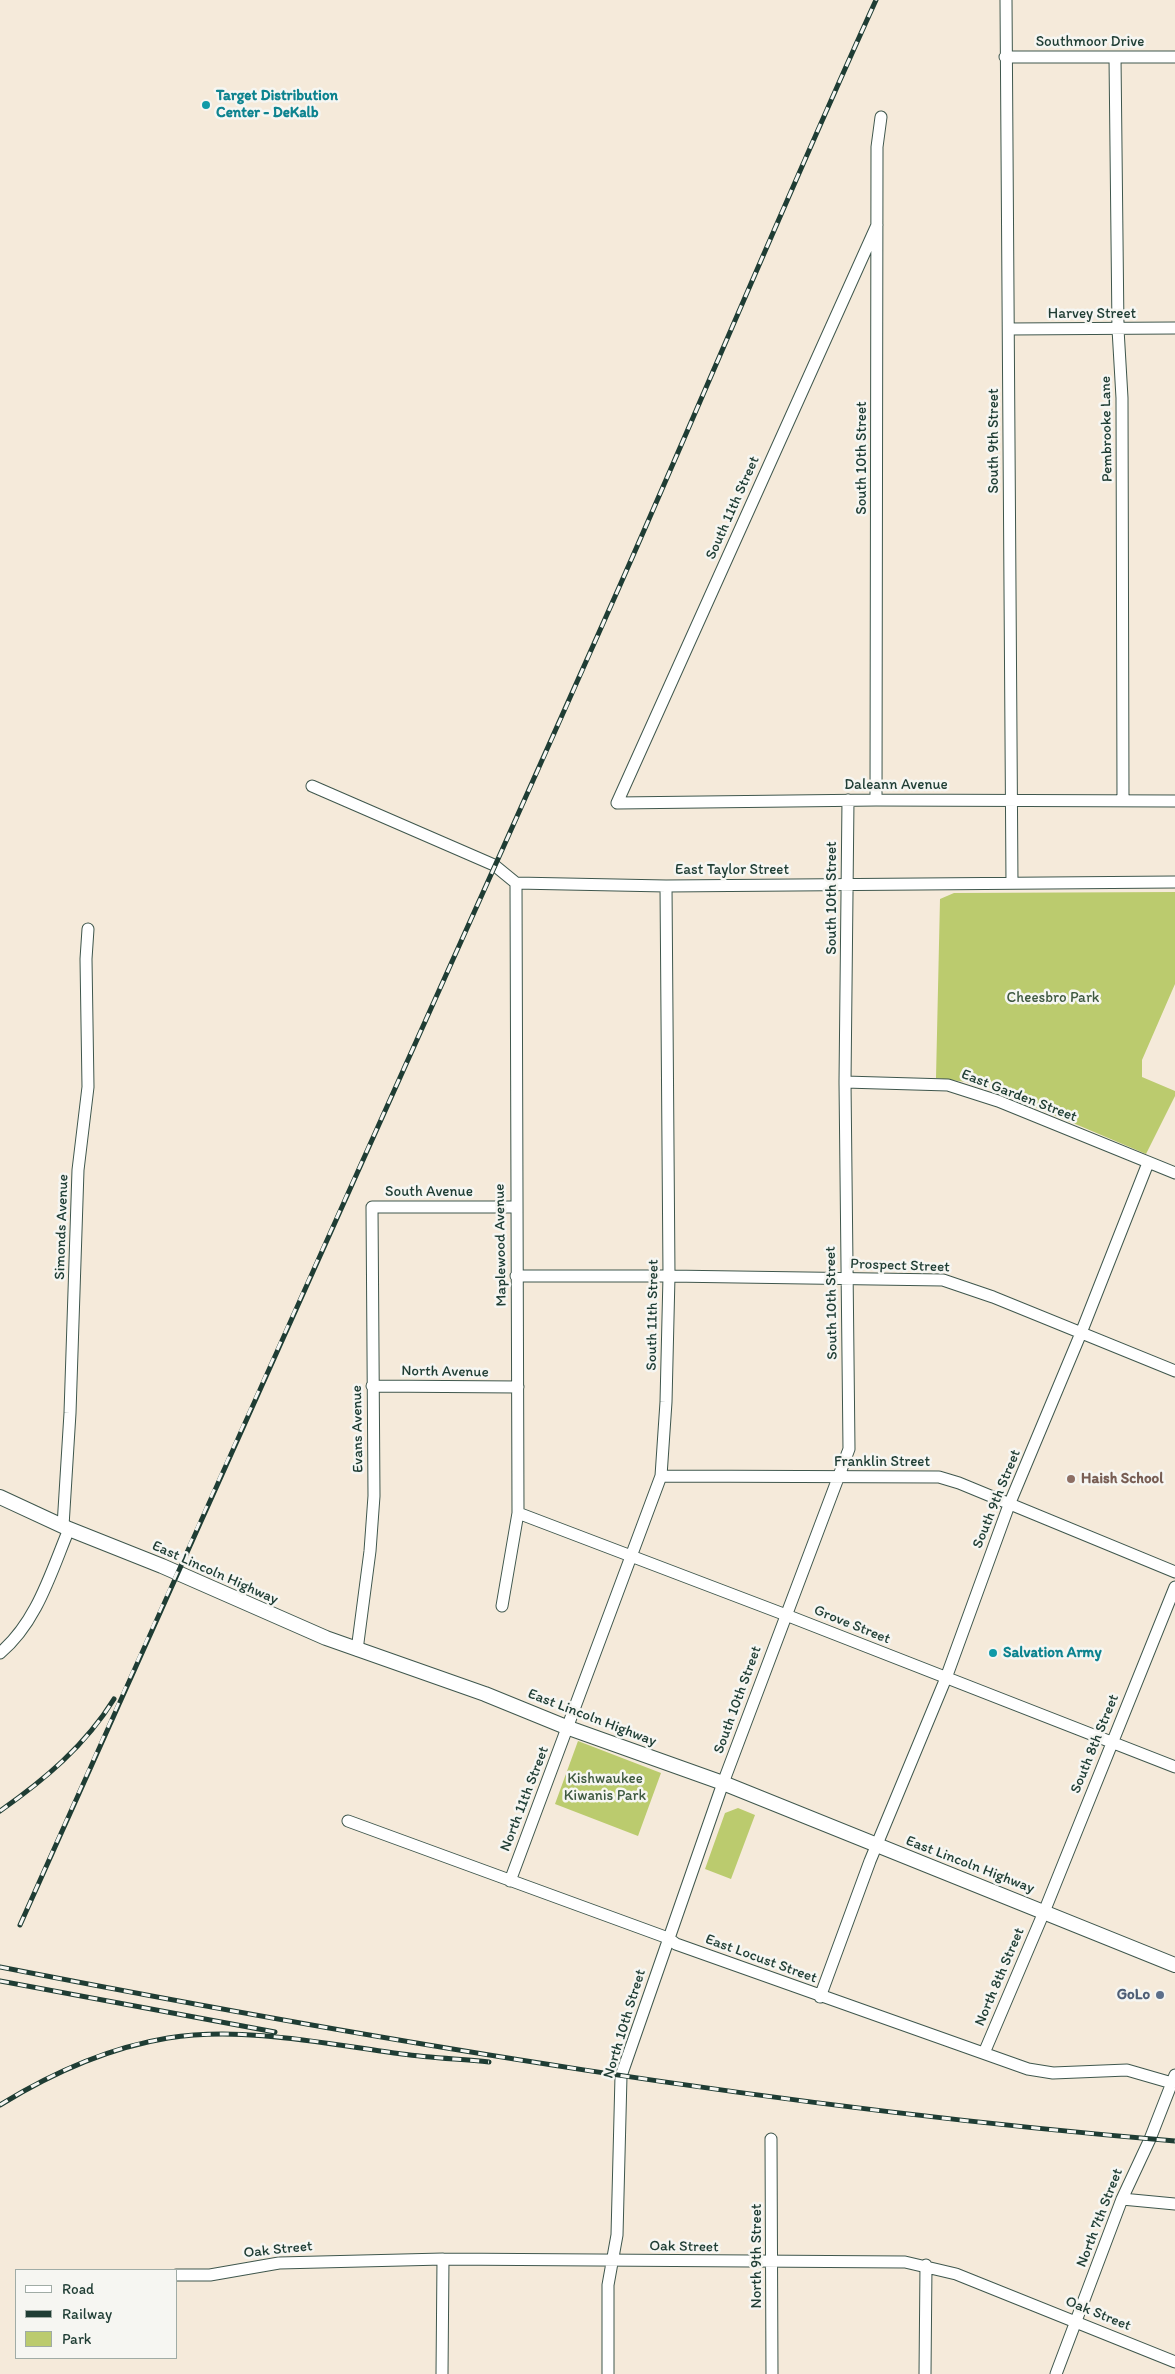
<!DOCTYPE html>
<style>
body{margin:0}
#map{position:relative;width:1175px;height:2374px;overflow:hidden;background:#f5eada;font-family:Itim,sans-serif}
canvas{display:block}
.legend{position:absolute;left:15px;top:2269px;width:162px;height:90px;box-sizing:border-box;background:#f6f6f2;border:1px solid #a0aca6;margin:0;padding:6px 9px;list-style:none;font-size:15px;color:#1f3d34}
.legend li{display:flex;align-items:center;gap:10px;height:25px}
.legend b{width:25px;border:1px solid #a0aca6}
</style>
<div id="map">
<canvas width="1175" height="2374"></canvas>
<ul class="legend">
<li><b style="height:6px;background:#fff"></b>Road</li>
<li><b style="height:6px;background:#1f3d34"></b>Railway</li>
<li><b style="height:14px;background:#bbcb6e"></b>Park</li>
</ul>
</div>
<script>
const ctx = document.querySelector('canvas').getContext('2d');
ctx.lineJoin = 'round';
function fill(path, color) { ctx.fillStyle = color; ctx.fill(path, 'evenodd'); }
function stroke(path, color, width, dash) { ctx.strokeStyle = color; ctx.lineWidth = width; ctx.lineCap = dash ? 'butt' : 'round'; ctx.setLineDash(dash || []); ctx.stroke(path); }
function write(font, color, halo, rows, align = 'center') {
  ctx.font = font + ' Itim,sans-serif'; ctx.lineWidth = 5; ctx.setLineDash([]); ctx.textBaseline = 'middle'; ctx.strokeStyle = halo; ctx.fillStyle = color; for (const [text, x, y, turn = 0] of rows) {
    ctx.save(); ctx.translate(x, y); ctx.rotate((+turn || 0) * Math.PI / 180); ctx.textAlign = isNaN(turn) ? turn : align; if (halo) ctx.strokeText(text, 0, 0); ctx.fillText(text, 0, 0); ctx.restore();
  }
}
fill(new Path2D(`
 M 1175,892 L 1175,984 L 1142,1060 L 1142,1077 L 1175,1091 L 1175,1096 L 1146,1154 L 981,1084 L 936,1078 L 940,899 L 954,893 Z
 M 578,1741 L 661,1773 L 638,1836 L 555,1804 Z
 M 738,1808 L 755,1815 L 731,1879 L 705,1869 L 725,1813 Z`), '#bbcb6e');
const minor = new Path2D(`
 M 1006,0 L 1012,882
 M 1005,57 L 1175,57
 M 1115,57 L 1118,329 L 1122,398 L 1123,801
 M 877,225 L 617,803 L 876,800 L 1175,801
 M 1009,329 L 1175,328
 M 312,786 L 494,865 L 516,883 L 666,886 L 1175,882
 M 876,800 L 877,147 L 881,117
 M 845,1082 L 948,1085 L 998,1101 L 1175,1173
 M 516,1276 L 669,1276 L 943,1280 L 993,1297 L 1175,1371
 M 372,1386 L 518,1387
 M 661,1476 L 939,1477 L 959,1483 L 1175,1572
 M 518,1513 L 786,1615 L 1175,1767
 M 63,1526 L 70,1413 L 78,1170 L 88,1087 L 86,959 L 88,929
 M 502,1606 L 518,1513 L 516,883
 M 357,1650 L 370,1551 L 374,1496 L 372,1207 L 516,1207
 M 0,1653 C 37,1622 51,1572 69,1529
 M 348,1821 L 668,1938 L 676,1944 L 1028,2069 L 1053,2073 L 1127,2070 L 1172,2083
 M 510,1881 L 661,1476 L 666,1402 L 669,1276 L 666,886
 M 820,1997 L 870,1861 L 946,1678 L 1009,1505 L 1081,1333 L 1148,1163
 M 984,2053 L 1044,1912 L 1175,1587
 M 771,2139 L 772,2374
 M 1122,2199 L 1175,2204
 M 176,2275 L 210,2275 L 279,2263 L 443,2259 L 905,2262 L 956,2274 L 1175,2362
 M 442,2374 L 443,2259
 M 608,2374 L 608,2285 L 617,2235 L 621,2076 L 723,1783 L 849,1449 L 845,1082 L 848,800
 M 925,2374 L 926,2265
 M 1056,2374 L 1122,2199 L 1150,2139 L 1175,2075`);
const major = new Path2D(`
 M 0,1497 L 69,1529 L 162,1566 L 326,1638 L 485,1694 L 566,1727 L 723,1783 L 1175,1965`);
stroke(minor, '#3f574d', 13);
stroke(major, '#3f574d', 16);
stroke(minor, '#fff', 11);
stroke(major, '#fff', 14);
const rail = new Path2D(`
 M 0,1811 C 44,1780 85,1746 114,1699
 M 20,1925 C 217,1479 420,1037 617,592 C 704,395 787,196 876,0
 M 0,1967 C 389,2043 780,2108 1175,2141
 M 0,1981 L 275,2032
 M 0,2105 C 52,2073 107,2048 168,2038 C 243,2026 327,2044 402,2054 C 431,2058 460,2059 489,2062`);
stroke(rail, '#1f3d34', 5);
stroke(rail, '#f6f6f2', 3, [9]);
for (const [x, y, r, color] of [
 [206,105,5,"#0f9aa8"],
 [1071,1479,5,"#8d6e63"],
 [993,1653,5,"#0f9aa8"],
 [1160,1995,5,"#5c6f8a"]
]) { const dot = new Path2D(); dot.arc(x, y, r, 0, 2 * Math.PI); ctx.fillStyle = color; ctx.fill(dot); stroke(dot, '#f6f6f2', 2); }
write('15px', '#1f3d34', '#f6f6f2', [
 ["Southmoor Drive",1090,42],
 ["Harvey Street",1092,314],
 ["Pembrooke Lane",1107,429,-91],
 ["South 9th Street",994,441,-90],
 ["South 10th Street",862,458,-90],
 ["South 11th Street",733,508,-66],
 ["Daleann Avenue",896,785],
 ["East Taylor Street",732,870],
 ["South 10th Street",832,898,-90],
 ["East Garden Street",1019,1096,21],
 ["South Avenue",429,1192],
 ["Simonds Avenue",62,1227,-88],
 ["Maplewood Avenue",501,1245,-91],
 ["Prospect Street",900,1266,2],
 ["South 10th Street",832,1303,-91],
 ["South 11th Street",653,1315,-89],
 ["North Avenue",445,1372,1],
 ["Evans Avenue",358,1429,-91],
 ["Franklin Street",882,1462],
 ["South 9th Street",997,1499,-68],
 ["East Lincoln Highway",215,1573,24],
 ["Grove Street",852,1625,22],
 ["South 10th Street",738,1700,-70],
 ["East Lincoln Highway",592,1718,21],
 ["South 8th Street",1095,1744,-68],
 ["North 11th Street",525,1799,-69],
 ["East Lincoln Highway",970,1865,21],
 ["East Locust Street",761,1959,20],
 ["North 8th Street",1000,1977,-67],
 ["North 10th Street",625,2024,-73],
 ["North 7th Street",1100,2218,-69],
 ["Oak Street",684,2247,1],
 ["Oak Street",278,2250,-6],
 ["North 9th Street",757,2256,-90],
 ["Oak Street",1098,2314,22]
]);
write('bold 15px', '#0d838f', '#f6f6f2', [
 ["Target Distribution",216,96],
 ["Center - DeKalb",216,113],
 ["Salvation Army",1003,1653]
], 'left');
write('15px', '#3e5940', '#f6f6f2', [
 ["Cheesbro Park",1053,998],
 ["Kishwaukee",605,1779],
 ["Kiwanis Park",605,1796]
]);
write('bold 15px', '#785e54', '#f6f6f2', [
 ["Haish School",1081,1479]
], 'left');
write('bold 15px', '#4e5e75', '#f6f6f2', [
 ["GoLo",1150,1995]
], 'right');
</script>
